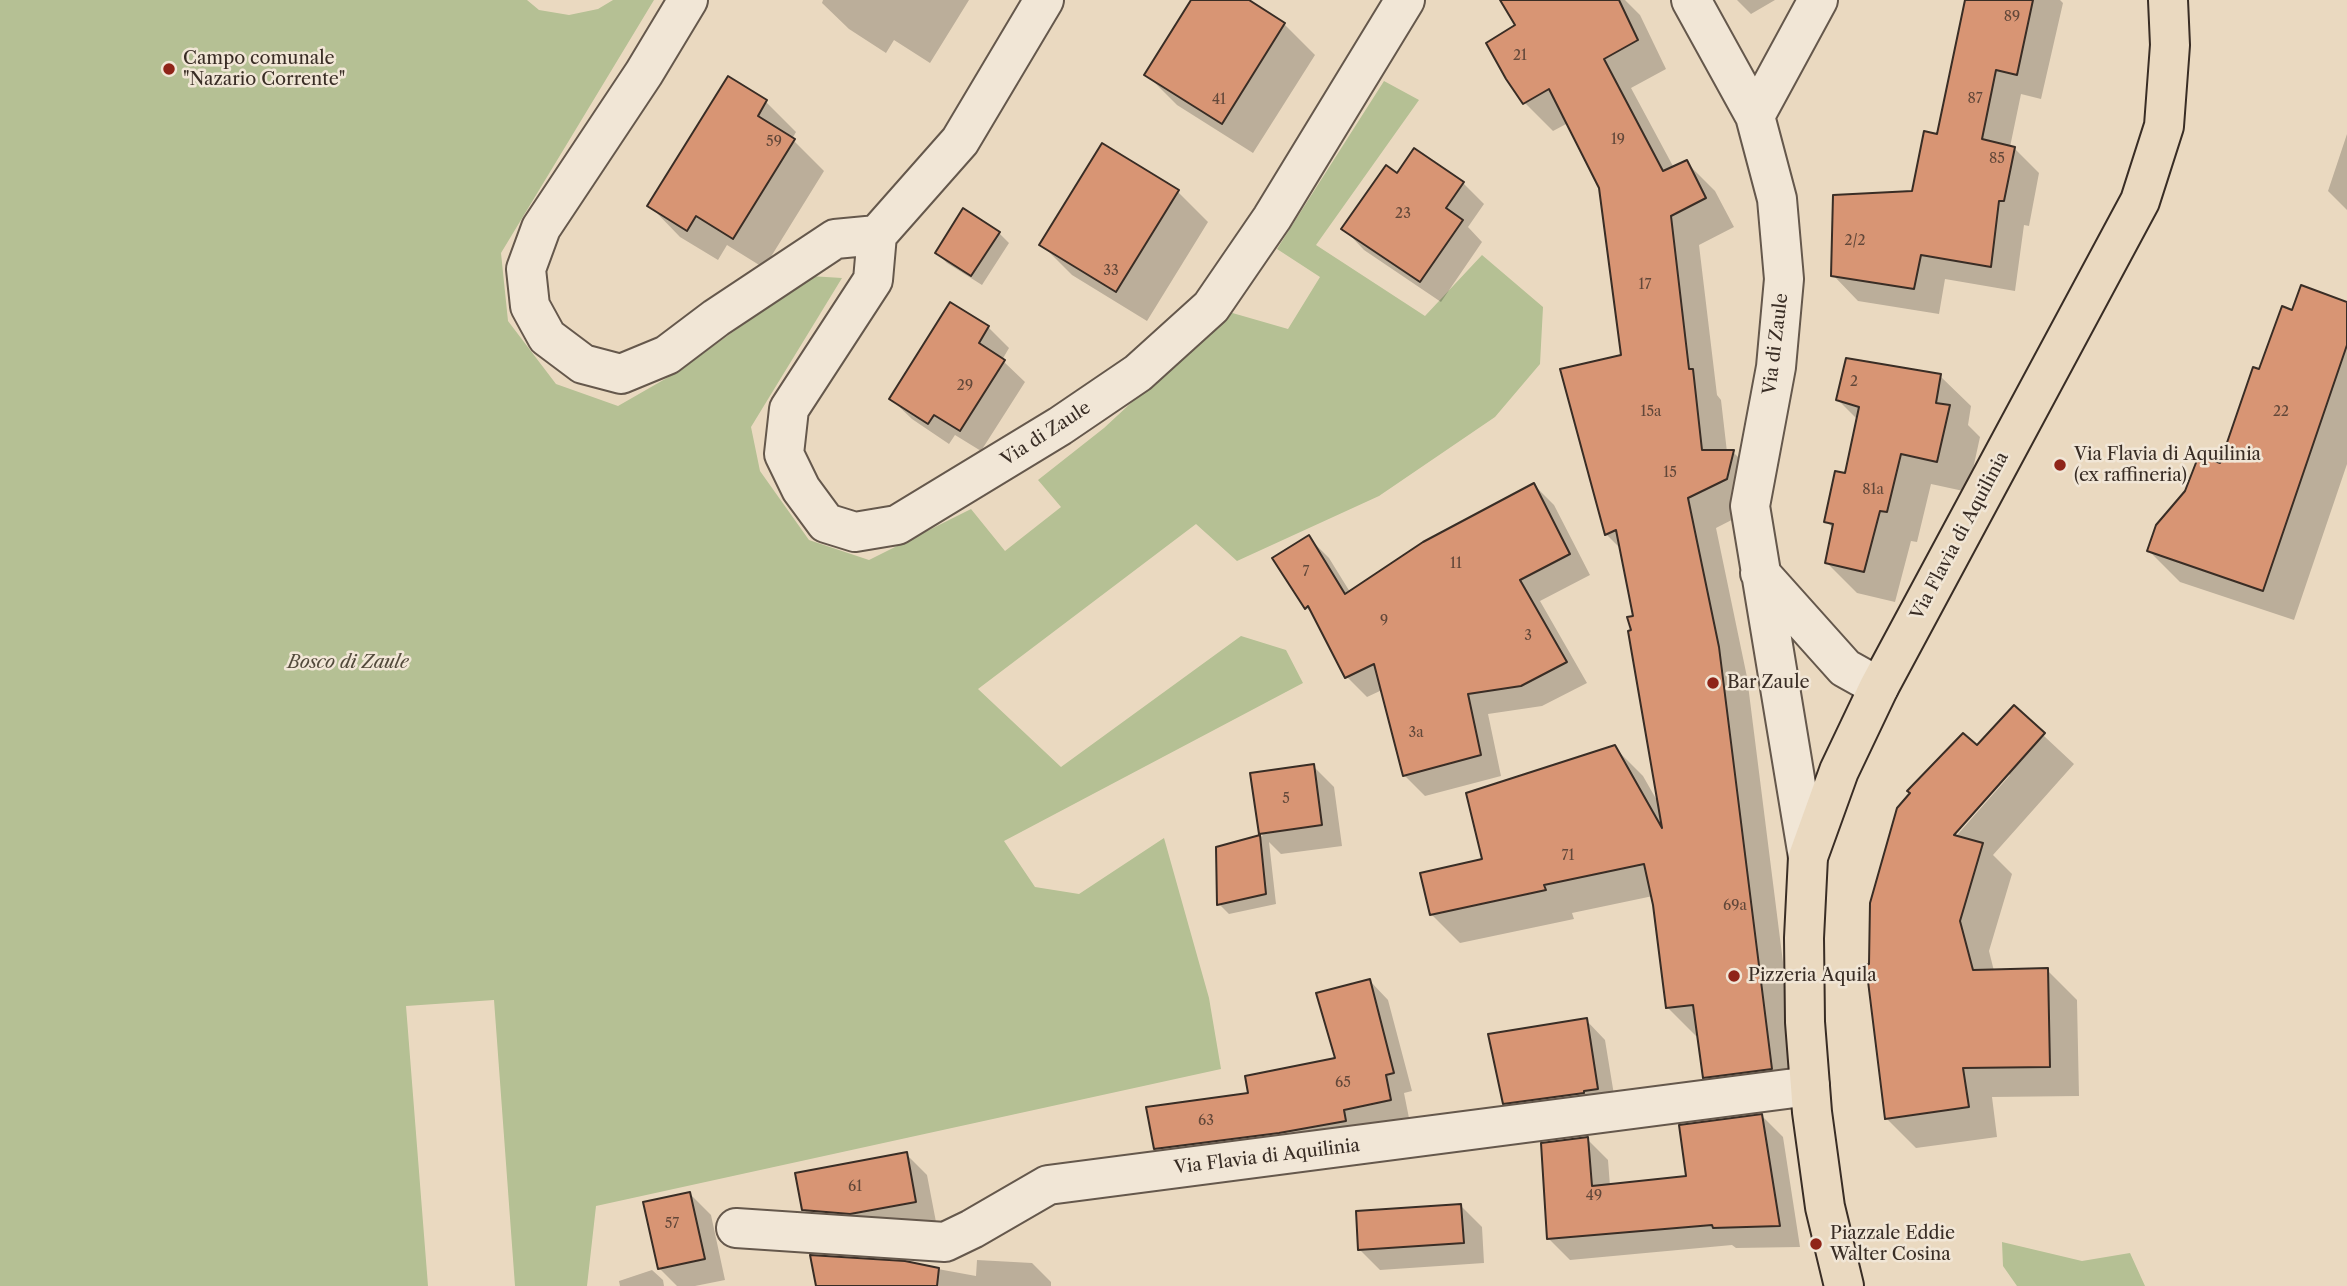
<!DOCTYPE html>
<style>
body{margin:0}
canvas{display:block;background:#ead9c0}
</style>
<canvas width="2347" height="1286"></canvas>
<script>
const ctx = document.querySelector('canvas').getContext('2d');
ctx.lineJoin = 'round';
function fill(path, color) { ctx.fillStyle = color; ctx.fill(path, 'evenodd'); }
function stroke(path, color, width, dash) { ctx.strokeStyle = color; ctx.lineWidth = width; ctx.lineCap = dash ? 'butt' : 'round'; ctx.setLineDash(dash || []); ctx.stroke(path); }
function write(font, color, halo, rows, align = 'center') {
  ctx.font = font + ' "Libre Caslon Text",serif'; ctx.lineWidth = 5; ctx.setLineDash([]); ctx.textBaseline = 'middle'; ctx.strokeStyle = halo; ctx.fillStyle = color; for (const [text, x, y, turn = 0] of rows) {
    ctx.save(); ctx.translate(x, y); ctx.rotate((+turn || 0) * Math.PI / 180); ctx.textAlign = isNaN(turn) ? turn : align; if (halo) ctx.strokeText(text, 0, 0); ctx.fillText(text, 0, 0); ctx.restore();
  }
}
fill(new Path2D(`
 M 0,0 L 527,0 L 539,10 L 569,15 L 598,9 L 613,0 L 654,0 L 501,253 L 508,321 L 556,384 L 618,406 L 679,371 L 810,276 L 842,278 L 751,427 L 760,471 L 809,540 L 869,560 L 971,509 L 1005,551 L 1061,507 L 1038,480 L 1104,428 L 1229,312 L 1288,329 L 1320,277 L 1277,249 L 1384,81 L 1419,100 L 1316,245 L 1425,316 L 1482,255 L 1543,307 L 1540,364 L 1495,417 L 1379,496 L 1237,561 L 1196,524 L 978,689 L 1061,767 L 1241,636 L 1286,650 L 1303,683 L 1004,841 L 1035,887 L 1079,894 L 1164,838 L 1209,998 L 1221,1069 L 596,1206 L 587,1286 L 515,1286 L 494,1000 L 406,1006 L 428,1286 L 0,1286 Z
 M 2002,1242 L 2082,1261 L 2130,1253 L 2145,1286 L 2017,1286 L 2003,1266 Z`), '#b5c094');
fill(new Path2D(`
 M 823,0 L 969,0 L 930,63 L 894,40 L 886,53 L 849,29 L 822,3 Z
 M 1193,0 L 1246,0 L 1284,24 L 1315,55 L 1253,153 L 1177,105 L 1147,75 Z
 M 1506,0 L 1625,0 L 1640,15 L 1666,69 L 1631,88 L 1674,168 L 1686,162 L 1715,191 L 1734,227 L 1699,245 L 1717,395 L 1721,400 L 1727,452 L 1733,452 L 1762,481 L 1755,508 L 1716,528 L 1747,677 L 1800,1097 L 1734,1106 L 1705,1077 L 1699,1036 L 1696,1036 L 1667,1007 L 1653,896 L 1572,913 L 1574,919 L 1460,943 L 1431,914 L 1484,861 L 1614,747 L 1643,776 L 1659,804 L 1633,631 L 1635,617 L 1621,549 L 1607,535 L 1562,370 L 1623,356 L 1600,188 L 1568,123 L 1553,131 L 1524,102 L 1518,26 Z
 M 1737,0 L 1775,0 L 1751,14 Z
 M 1967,0 L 2060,0 L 2063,3 L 2041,99 L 2021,94 L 2010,147 L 2014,148 L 2039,173 L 2029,226 L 2024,225 L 2015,291 L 1945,279 L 1939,314 L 1858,301 L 1833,275 L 1914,193 L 1939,136 Z
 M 766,102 L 796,132 L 792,139 L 824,171 L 764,268 L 727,245 L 718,260 L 680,237 L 650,206 Z
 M 2347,134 L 2347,210 L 2328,191 Z
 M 1415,150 L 1463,183 L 1484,204 L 1468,227 L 1482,242 L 1441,302 L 1364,250 L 1344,229 L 1397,175 Z
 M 1178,192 L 1208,222 L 1147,321 L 1072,275 L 1041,244 Z
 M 999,233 L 1009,243 L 982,285 L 947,263 L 937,253 Z
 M 2347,304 L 2347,464 L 2294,620 L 2180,582 L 2149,551 L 2221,465 L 2260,371 Z
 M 988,327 L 1009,348 L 1002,360 L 1025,382 L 981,451 L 955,435 L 949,444 L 912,419 L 891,399 Z
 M 1940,376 L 1971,406 L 1968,425 L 1980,437 L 1968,492 L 1931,484 L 1917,542 L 1911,541 L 1895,602 L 1857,593 L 1827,563 L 1834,529 L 1826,521 L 1846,475 L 1858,420 L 1838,400 Z
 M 1534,485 L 1554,505 L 1590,575 L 1540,601 L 1587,683 L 1542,706 L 1488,714 L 1501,776 L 1425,796 L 1404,775 L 1382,690 L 1367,697 L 1347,677 L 1316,617 L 1306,607 L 1308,537 L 1329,558 L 1350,592 Z
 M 2014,708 L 2074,764 L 1993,855 L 2012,874 L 1989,951 L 1994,971 L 2047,970 L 2077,1000 L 2079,1096 L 1992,1097 L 1997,1137 L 1916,1148 L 1886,1118 L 1868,967 L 1978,747 ZM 2007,773 L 2010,775 L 1950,843 L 1947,841 Z
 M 1313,766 L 1334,787 L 1342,846 L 1281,854 L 1269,842 L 1276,904 L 1229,914 L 1219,904 L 1218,848 L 1263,836 L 1260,833 Z
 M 1370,981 L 1388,1000 L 1412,1091 L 1404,1093 L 1409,1118 L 1174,1167 L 1156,1148 L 1250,1094 L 1337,1059 Z
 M 1586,1020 L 1605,1040 L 1616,1107 L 1524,1122 L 1505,1103 Z
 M 1762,1116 L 1783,1137 L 1800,1247 L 1736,1248 L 1732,1245 L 1570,1260 L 1549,1239 L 1587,1139 L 1608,1160 L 1610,1186 L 1688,1177 Z
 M 906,1154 L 927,1175 L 936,1222 L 825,1231 L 804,1210 Z
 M 690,1194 L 711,1215 L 725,1280 L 695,1286 L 677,1286 L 659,1268 Z
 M 1461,1206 L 1482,1227 L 1484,1263 L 1380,1270 L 1359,1249 Z
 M 977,1260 L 1032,1263 L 1051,1282 L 1051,1286 L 818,1286 L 905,1263 L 976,1276 Z
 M 652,1270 L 663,1280 L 664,1286 L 620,1286 L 619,1281 Z`), '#0003');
const building = new Path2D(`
 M 1191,0 L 1249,0 L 1285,23 L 1222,124 L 1144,75 Z
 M 1500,0 L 1619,0 L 1638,40 L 1604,59 L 1663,171 L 1687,160 L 1706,198 L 1671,216 L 1689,369 L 1693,369 L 1702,450 L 1734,450 L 1727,479 L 1688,498 L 1719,647 L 1772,1069 L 1703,1078 L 1693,1005 L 1666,1008 L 1653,905 L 1644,864 L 1544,885 L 1546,890 L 1430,915 L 1420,873 L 1482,859 L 1466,793 L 1615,745 L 1662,828 L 1628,631 L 1631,630 L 1627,617 L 1633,616 L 1616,530 L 1605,535 L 1560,369 L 1621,355 L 1599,188 L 1549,89 L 1523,104 L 1506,79 L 1486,43 L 1515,25 Z
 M 1965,0 L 2033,0 L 2017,75 L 1996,70 L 1982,139 L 2015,147 L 2004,201 L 1999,201 L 1991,267 L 1921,255 L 1914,289 L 1831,276 L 1833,195 L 1912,191 L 1924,131 L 1937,134 Z
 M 728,76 L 767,100 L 758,116 L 795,139 L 733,239 L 696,216 L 687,231 L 647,206 Z
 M 1102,143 L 1179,190 L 1116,292 L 1039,245 Z
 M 1414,148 L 1464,182 L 1446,208 L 1463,220 L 1420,282 L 1341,229 L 1386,165 L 1397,173 Z
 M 963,208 L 1000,232 L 971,276 L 935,253 Z
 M 2301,285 L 2347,302 L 2347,345 L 2263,591 L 2147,551 L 2156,525 L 2185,491 L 2199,455 L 2220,463 L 2253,367 L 2259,369 L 2282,306 L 2292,310 Z
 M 950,302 L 989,326 L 979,343 L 1005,360 L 960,431 L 934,415 L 928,424 L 889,399 Z
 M 1846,358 L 1941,374 L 1936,403 L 1950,405 L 1937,462 L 1901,454 L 1887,512 L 1880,511 L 1864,572 L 1825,563 L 1833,524 L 1824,522 L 1835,471 L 1845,473 L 1859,407 L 1836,400 Z
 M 1534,483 L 1570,554 L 1520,580 L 1567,662 L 1521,686 L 1468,694 L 1481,755 L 1403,776 L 1374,664 L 1345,678 L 1308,606 L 1305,609 L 1272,558 L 1309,535 L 1345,594 L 1423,542 Z
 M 2014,705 L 2045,733 L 1954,835 L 1983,843 L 1960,921 L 1973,970 L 2048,968 L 2050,1067 L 1963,1068 L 1969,1107 L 1885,1119 L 1866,965 L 1869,964 L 1870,903 L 1897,808 L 1910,793 L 1907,791 L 1963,733 L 1977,745 Z
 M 1314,764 L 1322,825 L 1259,834 L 1250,773 Z
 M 1260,835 L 1266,894 L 1217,905 L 1216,847 Z
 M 1370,979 L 1394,1073 L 1386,1075 L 1391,1100 L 1344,1110 L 1346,1121 L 1279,1133 L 1154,1149 L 1146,1107 L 1248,1093 L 1245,1076 L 1335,1058 L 1316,993 Z
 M 1587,1018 L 1598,1089 L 1584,1091 L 1584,1093 L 1503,1104 L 1488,1034 Z
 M 1762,1114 L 1780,1226 L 1713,1228 L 1712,1225 L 1547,1239 L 1541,1143 L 1588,1137 L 1592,1186 L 1686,1176 L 1679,1125 Z
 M 907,1152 L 916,1202 L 850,1214 L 802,1210 L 795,1173 Z
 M 690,1192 L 705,1259 L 658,1269 L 643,1202 Z
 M 1461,1204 L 1464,1243 L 1358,1250 L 1356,1211 Z
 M 810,1255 L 905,1261 L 939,1268 L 937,1286 L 816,1286 Z`);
fill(building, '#d89574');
stroke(building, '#392d25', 2);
const minor = new Path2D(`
 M 688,0 L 644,73 L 541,228 L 526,269 L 530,306 L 547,337 L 583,364 L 621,374 L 667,355 L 716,318 L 835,239 L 877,235 L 960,141 L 1044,0
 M 1691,0 L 1755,116 L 1777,199 L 1784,279 L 1776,367 L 1750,506 L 1808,857
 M 1755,116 L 1818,0
 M 877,235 L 873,280 L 789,409 L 784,454 L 801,489 L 826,523 L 855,532 L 897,525 L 1060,426 L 1138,373 L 1211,307 L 1272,218 L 1405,0
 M 1760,573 L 1845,668 L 1879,687
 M 736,1228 L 945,1242 L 972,1229 L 1048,1185 L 1810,1086`);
const major = new Path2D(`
 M 1844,1286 L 1825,1207 L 1812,1112 L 1805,1022 L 1804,938 L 1808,857 L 1839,771 L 1879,687 L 2140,201 L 2164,126 L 2170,45 L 2168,0`);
stroke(minor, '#65584c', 42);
stroke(major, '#392d25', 42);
stroke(minor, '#f1e6d6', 38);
stroke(major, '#ead9c0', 38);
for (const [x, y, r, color] of [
 [169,69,7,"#8f2418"],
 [2060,465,7,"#8f2418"],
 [1713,683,7,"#8f2418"],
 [1734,976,7,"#8f2418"],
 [1816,1244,7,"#8f2418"]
]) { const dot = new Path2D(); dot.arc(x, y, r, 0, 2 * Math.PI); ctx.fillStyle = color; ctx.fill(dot); stroke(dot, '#f1e6d6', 2.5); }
write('14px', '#614739', null, [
 ["89",2012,17],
 ["21",1520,56],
 ["87",1975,99],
 ["41",1219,100],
 ["19",1618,140],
 ["59",774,142],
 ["85",1997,159],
 ["23",1403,214],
 ["2/2",1855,241],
 ["33",1111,271],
 ["17",1645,285],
 ["2",1854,382],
 ["29",965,386],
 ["15a",1651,412],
 ["22",2281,412],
 ["15",1670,473],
 ["81a",1873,490],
 ["11",1456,564],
 ["7",1306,572],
 ["9",1384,621],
 ["3",1528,636],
 ["3a",1416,733],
 ["5",1286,799],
 ["71",1568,856],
 ["69a",1735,906],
 ["65",1343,1083],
 ["63",1206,1121],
 ["61",855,1187],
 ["49",1594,1196],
 ["57",672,1224]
]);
write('18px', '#392d25', '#f1e6d6', [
 ["Campo comunale",183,59],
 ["\"Nazario Corrente\"",183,80],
 ["Via Flavia di Aquilinia",2074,455],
 ["(ex raffineria)",2074,476],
 ["Bar Zaule",1727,683],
 ["Pizzeria Aquila",1748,976],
 ["Piazzale Eddie",1830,1234],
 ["Walter Cosina",1830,1255]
], 'left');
write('18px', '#392d25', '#f1e6d6', [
 ["Via di Zaule",1776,344,-83],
 ["Via di Zaule",1046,434,-33],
 ["Via Flavia di Aquilinia",1960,536,-62],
 ["Via Flavia di Aquilinia",1267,1157,-7]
]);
write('italic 18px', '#524a3b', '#f1e6d6', [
 ["Bosco di Zaule",348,663]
]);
</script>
